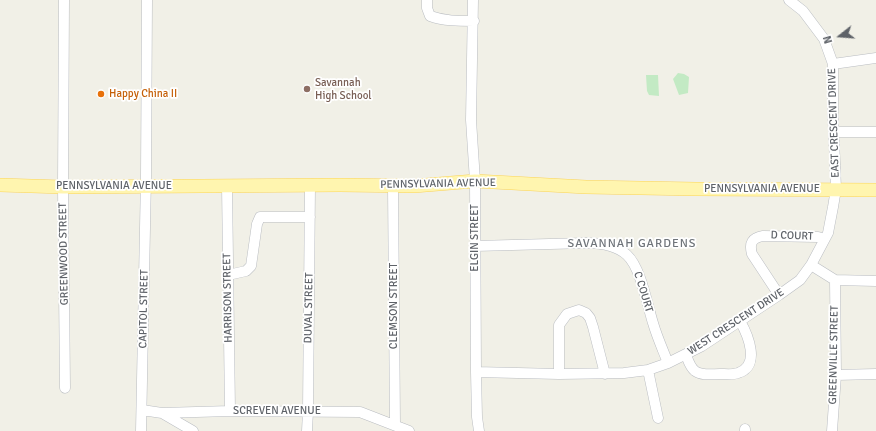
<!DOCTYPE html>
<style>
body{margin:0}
#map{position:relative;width:876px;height:431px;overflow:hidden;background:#f1f0e7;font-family:Signika,sans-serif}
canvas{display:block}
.north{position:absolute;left:820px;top:16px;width:40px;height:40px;-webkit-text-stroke:3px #fff;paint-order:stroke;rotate:253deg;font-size:11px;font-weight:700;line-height:16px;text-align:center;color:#5e6268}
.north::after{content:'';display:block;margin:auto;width:14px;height:18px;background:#5e6268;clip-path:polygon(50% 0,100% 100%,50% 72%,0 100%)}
</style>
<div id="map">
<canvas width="876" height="431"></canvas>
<div class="north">N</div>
</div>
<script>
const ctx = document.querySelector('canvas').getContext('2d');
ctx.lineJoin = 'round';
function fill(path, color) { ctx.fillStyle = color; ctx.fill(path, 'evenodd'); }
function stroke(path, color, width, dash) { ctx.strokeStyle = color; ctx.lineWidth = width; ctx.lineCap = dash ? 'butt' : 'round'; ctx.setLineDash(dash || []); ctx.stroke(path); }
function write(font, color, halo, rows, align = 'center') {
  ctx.font = font + ' Signika,sans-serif'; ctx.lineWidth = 3.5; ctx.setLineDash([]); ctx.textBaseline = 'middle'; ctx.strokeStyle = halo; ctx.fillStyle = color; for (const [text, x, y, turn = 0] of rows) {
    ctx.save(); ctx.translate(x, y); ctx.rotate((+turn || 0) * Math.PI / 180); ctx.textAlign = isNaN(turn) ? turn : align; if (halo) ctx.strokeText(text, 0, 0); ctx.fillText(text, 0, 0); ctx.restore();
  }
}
fill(new Path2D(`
 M 678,73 L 684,74 L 689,77 L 688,93 L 679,95 L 673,79 Z
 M 646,75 L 658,75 L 659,96 L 649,95 L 647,91 Z`), '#c3eac4');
const minor = new Path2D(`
 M 64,0 L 63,187 L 65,388
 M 427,0 L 427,8 L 430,16 C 444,21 458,21 474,21
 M 473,0 L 471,120 L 475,181 L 476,372 L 477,417 L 479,431
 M 833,64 L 876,58
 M 834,132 L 876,132
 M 227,185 L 230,411
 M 393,186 L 395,425
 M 475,246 L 587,243 C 601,243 616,245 627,255 C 641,268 647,304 653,323 C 657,337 663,350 668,363
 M 811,265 L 835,280 L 876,281
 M 228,275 L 246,271 L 251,266 L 257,224 L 260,217 L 310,217
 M 779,295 L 752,254 C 749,243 752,238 763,236 L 818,237 L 824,239
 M 686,355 C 688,360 690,367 695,371 C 702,376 712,374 720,374 C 725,374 733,375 738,373 C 761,366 748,335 740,321
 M 648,370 L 658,418
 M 476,372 L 559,374 L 624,373 L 648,370 L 668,363 L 702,346 L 779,295 L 800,280 L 811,265 L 828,233 L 833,207 L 836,189 L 833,115 L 833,64 L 824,39 L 803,11 L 789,0
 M 559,374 L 559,325 L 567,314 L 579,310 L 586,313 L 590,318 L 593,327 L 605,374
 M 836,375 L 876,374
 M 142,410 L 162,413 L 230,411 L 360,412 L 409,431
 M 162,413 L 193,431
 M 141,431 L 146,177 L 147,0
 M 307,431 L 308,411 L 310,185
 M 745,431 L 745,429
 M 832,431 L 836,375 L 835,280`);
const major = new Path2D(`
 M 0,185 L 63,187 L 340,185 L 414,186 L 475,181 L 586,187 L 696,189 L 876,190`);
stroke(minor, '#b9bcc1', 11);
stroke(major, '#fbd457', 14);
stroke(minor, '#fff', 10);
stroke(major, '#fff5af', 13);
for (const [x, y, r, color] of [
 [307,89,4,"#8d6e63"],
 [101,94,4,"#e8710a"]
]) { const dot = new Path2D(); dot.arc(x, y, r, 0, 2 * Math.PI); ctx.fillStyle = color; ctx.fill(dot); stroke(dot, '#fff', 1.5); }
write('11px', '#785e54', '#fff', [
 ["Savannah",315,83],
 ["High School",315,96]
], 'left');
write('11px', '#c56008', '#fff', [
 ["Happy China II",109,94]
], 'left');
write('11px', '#5e6268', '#fff', [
 ["EAST CRESCENT DRIVE",834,123,-92],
 ["PENNSYLVANIA AVENUE",438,184,-1],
 ["PENNSYLVANIA AVENUE",114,186],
 ["PENNSYLVANIA AVENUE",762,189],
 ["D COURT",792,236,2],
 ["ELGIN STREET",475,238,-90],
 ["GREENWOOD STREET",64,254,-91],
 ["C COURT",643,292,73],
 ["HARRISON STREET",228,298,-91],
 ["CLEMSON STREET",394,306,-90],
 ["DUVAL STREET",309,308,-89],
 ["CAPITOL STREET",144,309,-89],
 ["WEST CRESCENT DRIVE",736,322,-33],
 ["GREENVILLE STREET",834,355,-89],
 ["SCREVEN AVENUE",277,411]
]);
ctx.letterSpacing = '1px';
write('12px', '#6f747a', '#fff', [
 ["SAVANNAH GARDENS",632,244]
]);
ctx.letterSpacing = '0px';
</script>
